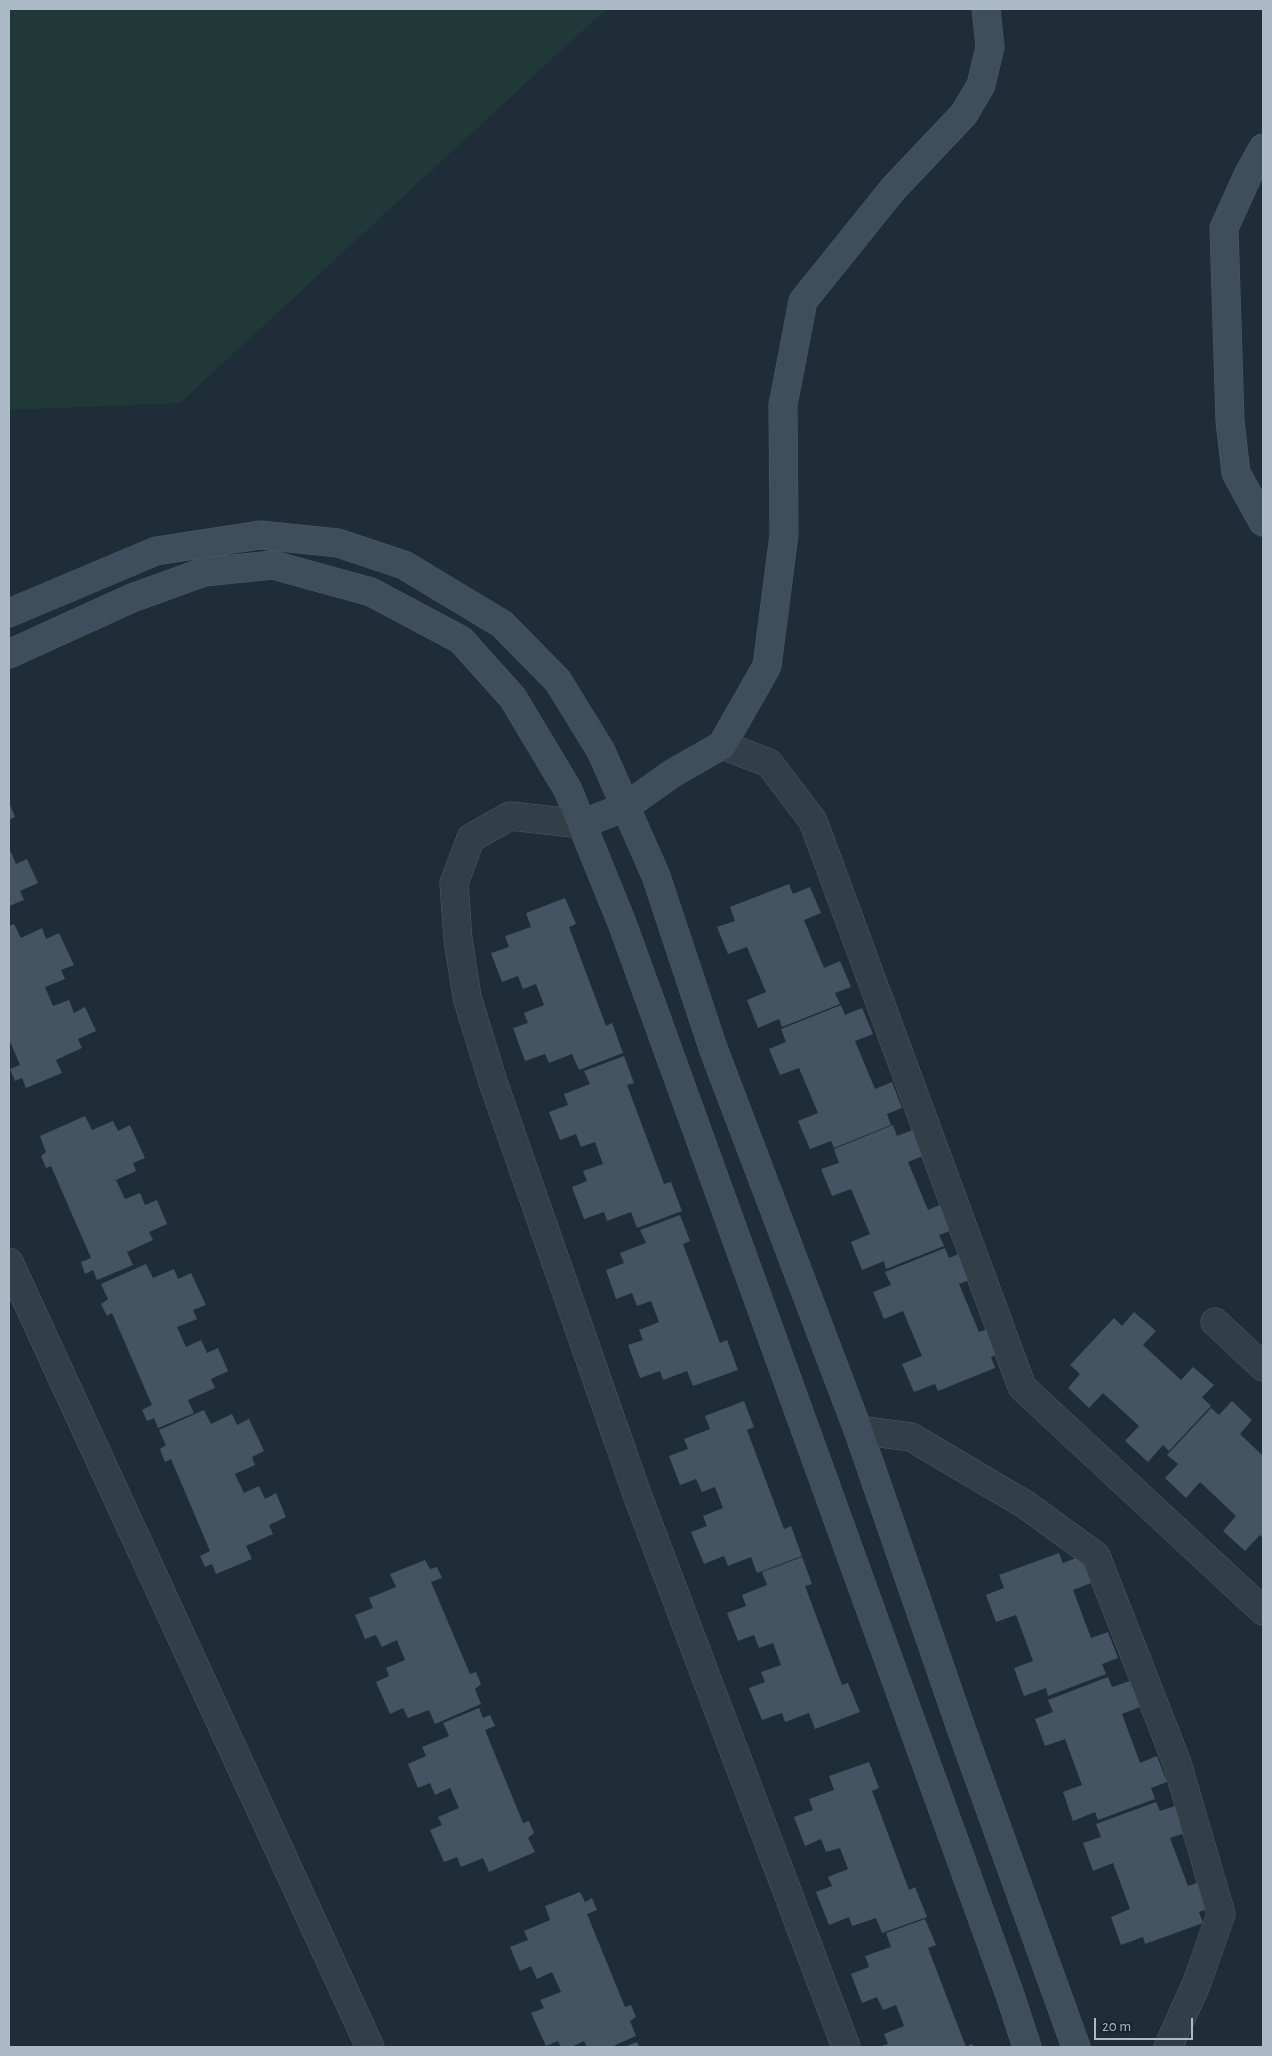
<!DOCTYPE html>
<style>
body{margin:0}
#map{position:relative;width:1272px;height:2056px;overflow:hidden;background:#1e2d38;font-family:"Alegreya Sans",sans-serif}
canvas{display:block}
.frame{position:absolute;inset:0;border:10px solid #acb9c6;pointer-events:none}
.scale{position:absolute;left:1094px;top:2018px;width:99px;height:22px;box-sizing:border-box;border:2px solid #acb9c6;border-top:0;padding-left:6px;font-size:15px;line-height:18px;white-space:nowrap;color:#acb9c6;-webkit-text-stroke:4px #17232d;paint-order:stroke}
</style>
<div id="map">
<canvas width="1272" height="2056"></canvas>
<div class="frame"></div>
<div class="scale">20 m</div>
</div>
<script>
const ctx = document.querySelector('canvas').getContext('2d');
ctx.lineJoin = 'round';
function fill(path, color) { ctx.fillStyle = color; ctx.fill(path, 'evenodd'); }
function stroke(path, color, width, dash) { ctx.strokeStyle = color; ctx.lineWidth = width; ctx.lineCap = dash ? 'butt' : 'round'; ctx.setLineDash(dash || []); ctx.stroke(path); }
fill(new Path2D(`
 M 9,9 L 606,9 L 180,403 L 9,410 Z`), '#203938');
fill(new Path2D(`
 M 9,802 L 15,817 L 9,820 Z
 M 9,852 L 11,852 L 16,864 L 27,859 L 38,883 L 20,891 L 24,900 L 9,906 Z
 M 789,884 L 793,894 L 810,887 L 821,913 L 804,920 L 824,968 L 840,961 L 851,987 L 835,993 L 840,1004 L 782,1027 L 779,1019 L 758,1028 L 747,1000 L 766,992 L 747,947 L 728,954 L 717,927 L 735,921 L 730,907 Z
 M 565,898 L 576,924 L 569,927 L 606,1026 L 612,1023 L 623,1053 L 579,1070 L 572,1054 L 549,1063 L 545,1054 L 525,1061 L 513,1028 L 528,1023 L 524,1013 L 544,1005 L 536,984 L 523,989 L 518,976 L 502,982 L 491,953 L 509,947 L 505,936 L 531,927 L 526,913 Z
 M 14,924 L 21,938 L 42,928 L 46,939 L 59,933 L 74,965 L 61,970 L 65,979 L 45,987 L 53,1006 L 69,1000 L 74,1013 L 85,1007 L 96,1031 L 78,1039 L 82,1048 L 56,1060 L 62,1073 L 26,1088 L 22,1078 L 15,1081 L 10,1069 L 20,1065 L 9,1039 L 9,926 Z
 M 841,1005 L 845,1015 L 862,1008 L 873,1034 L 855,1041 L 875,1089 L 892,1082 L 902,1108 L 887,1114 L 891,1125 L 834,1148 L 831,1141 L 810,1149 L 798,1121 L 818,1113 L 799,1068 L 780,1075 L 769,1049 L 786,1042 L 781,1029 Z
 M 624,1056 L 634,1083 L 627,1085 L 664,1184 L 671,1182 L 682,1211 L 637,1228 L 631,1212 L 607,1221 L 604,1212 L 584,1219 L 572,1187 L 587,1181 L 583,1171 L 603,1164 L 595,1142 L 581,1147 L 576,1134 L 560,1140 L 549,1112 L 568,1105 L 564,1094 L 590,1084 L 584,1071 Z
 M 85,1116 L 92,1130 L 113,1121 L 118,1131 L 130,1125 L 145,1158 L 133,1163 L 136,1171 L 116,1180 L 125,1199 L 140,1193 L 145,1205 L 157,1200 L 167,1224 L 149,1232 L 153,1240 L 127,1252 L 133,1265 L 97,1280 L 93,1270 L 85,1274 L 81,1262 L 91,1258 L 51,1166 L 46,1168 L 41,1156 L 46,1152 L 40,1136 Z
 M 893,1125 L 897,1136 L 915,1129 L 925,1155 L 908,1162 L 928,1210 L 944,1203 L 955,1229 L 939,1235 L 944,1246 L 886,1269 L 884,1261 L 862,1270 L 851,1242 L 870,1234 L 851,1189 L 832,1196 L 821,1169 L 839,1163 L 834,1149 Z
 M 680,1215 L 690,1241 L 683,1244 L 720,1343 L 727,1340 L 738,1370 L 693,1386 L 687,1371 L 663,1380 L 660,1371 L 640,1378 L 628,1345 L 643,1340 L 639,1330 L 659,1322 L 651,1301 L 637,1306 L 632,1293 L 616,1299 L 606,1270 L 624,1263 L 620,1253 L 646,1243 L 640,1230 Z
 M 945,1248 L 949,1258 L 966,1251 L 977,1277 L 959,1284 L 979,1332 L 996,1326 L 1006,1351 L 991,1357 L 995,1368 L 938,1391 L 935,1384 L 914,1392 L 902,1364 L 922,1356 L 903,1311 L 884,1319 L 873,1292 L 891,1285 L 885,1272 Z
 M 146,1264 L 153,1278 L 174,1269 L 178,1279 L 191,1273 L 206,1305 L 193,1310 L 197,1319 L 177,1327 L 186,1347 L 201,1340 L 207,1353 L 218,1348 L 228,1371 L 211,1379 L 215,1388 L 188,1400 L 194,1413 L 158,1428 L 154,1418 L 147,1421 L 142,1410 L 152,1405 L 112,1313 L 107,1316 L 101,1304 L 108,1299 L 101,1284 Z
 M 1134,1312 L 1156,1331 L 1143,1345 L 1181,1380 L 1193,1367 L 1214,1385 L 1202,1397 L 1211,1406 L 1169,1451 L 1163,1445 L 1148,1462 L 1125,1441 L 1139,1426 L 1103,1393 L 1089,1408 L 1068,1388 L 1080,1374 L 1070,1365 L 1114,1318 L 1122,1326 Z
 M 744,1401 L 754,1427 L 747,1430 L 784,1529 L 791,1526 L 802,1556 L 757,1573 L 751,1557 L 728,1566 L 724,1556 L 704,1564 L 691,1532 L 707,1526 L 703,1516 L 723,1508 L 715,1487 L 702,1492 L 696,1479 L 680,1485 L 669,1456 L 688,1449 L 684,1439 L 710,1429 L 705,1416 Z
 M 1232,1401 L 1252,1420 L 1240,1434 L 1263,1456 L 1263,1538 L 1260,1535 L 1245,1551 L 1223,1531 L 1236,1516 L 1200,1482 L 1186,1498 L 1165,1478 L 1178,1464 L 1167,1455 L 1211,1408 L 1219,1415 Z
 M 204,1410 L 211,1424 L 232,1414 L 237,1425 L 249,1419 L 264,1451 L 252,1457 L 255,1465 L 235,1474 L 244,1493 L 259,1486 L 265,1499 L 276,1493 L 286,1517 L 269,1525 L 273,1534 L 246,1546 L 252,1559 L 216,1574 L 212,1564 L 205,1567 L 200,1556 L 210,1551 L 171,1459 L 165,1462 L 160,1449 L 166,1445 L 159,1430 Z
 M 1059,1553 L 1063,1563 L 1081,1556 L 1091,1583 L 1073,1590 L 1091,1638 L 1108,1632 L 1118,1658 L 1102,1664 L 1106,1674 L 1048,1696 L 1046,1688 L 1024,1696 L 1014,1668 L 1033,1661 L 1016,1615 L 996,1622 L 986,1595 L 1004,1588 L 999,1575 Z
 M 802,1557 L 812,1584 L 805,1586 L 842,1685 L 848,1683 L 860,1712 L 815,1729 L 809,1713 L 785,1722 L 782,1713 L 762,1720 L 749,1688 L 765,1682 L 761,1672 L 781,1665 L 773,1643 L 759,1648 L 754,1635 L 738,1641 L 727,1613 L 746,1606 L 742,1595 L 767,1585 L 762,1572 Z
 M 425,1560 L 430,1569 L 437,1567 L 442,1578 L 431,1582 L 470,1674 L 476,1672 L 481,1684 L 475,1689 L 481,1704 L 435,1724 L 429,1710 L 408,1718 L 403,1708 L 390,1714 L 376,1682 L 389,1676 L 386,1668 L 405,1660 L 397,1640 L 382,1647 L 376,1635 L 365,1639 L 355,1615 L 373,1608 L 369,1598 L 396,1587 L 390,1574 Z
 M 1108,1677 L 1112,1687 L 1130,1681 L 1140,1707 L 1122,1714 L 1140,1763 L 1157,1756 L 1167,1782 L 1151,1788 L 1155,1799 L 1098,1820 L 1095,1812 L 1073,1821 L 1063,1792 L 1082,1785 L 1065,1739 L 1045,1746 L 1035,1719 L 1053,1712 L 1048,1700 Z
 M 479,1708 L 483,1718 L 490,1715 L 495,1726 L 485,1730 L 523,1823 L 529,1821 L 534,1833 L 528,1838 L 535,1852 L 489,1872 L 483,1858 L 461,1867 L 457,1857 L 444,1862 L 430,1830 L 442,1825 L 438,1817 L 459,1808 L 450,1788 L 435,1795 L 430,1783 L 418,1788 L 408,1764 L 426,1756 L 422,1747 L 449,1736 L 443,1723 Z
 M 869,1762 L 879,1788 L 872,1791 L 909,1890 L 915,1887 L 927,1917 L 882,1933 L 876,1918 L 852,1926 L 849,1917 L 829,1925 L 816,1892 L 832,1886 L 828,1877 L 848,1869 L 840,1848 L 826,1852 L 821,1839 L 805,1846 L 794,1817 L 813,1810 L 809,1799 L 834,1790 L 829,1776 Z
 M 1156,1802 L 1160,1811 L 1178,1805 L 1188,1832 L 1170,1838 L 1188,1886 L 1205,1880 L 1215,1906 L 1199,1912 L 1203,1923 L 1145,1944 L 1143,1937 L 1121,1945 L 1111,1917 L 1130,1909 L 1113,1863 L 1093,1871 L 1083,1843 L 1101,1837 L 1096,1824 Z
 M 580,1892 L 585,1902 L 592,1898 L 597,1910 L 587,1914 L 625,2007 L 631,2005 L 636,2017 L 630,2021 L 636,2036 L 611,2047 L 587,2047 L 584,2041 L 571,2047 L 561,2047 L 558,2041 L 546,2046 L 531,2013 L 544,2008 L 540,2000 L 561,1992 L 552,1972 L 537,1979 L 531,1966 L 520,1971 L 510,1947 L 528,1940 L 524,1931 L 550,1920 L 545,1906 Z
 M 925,1919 L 936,1945 L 928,1948 L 966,2047 L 972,2044 L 973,2047 L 878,2047 L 888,2044 L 884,2034 L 904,2026 L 896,2005 L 883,2010 L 877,1997 L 862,2003 L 851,1974 L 869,1967 L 865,1956 L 891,1947 L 886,1933 Z
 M 637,2042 L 639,2047 L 624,2047 Z`), '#445462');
const street = new Path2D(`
 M 722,745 L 769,763 L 813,821 L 1022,1387 L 1263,1611
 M 582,824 L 510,816 L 471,838 L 454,883 L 458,939 L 467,997 L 493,1082 L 638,1497 L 846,2047
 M 9,1262 L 370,2047
 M 1215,1322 L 1263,1367
 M 858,1430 L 911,1437 L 1026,1505 L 1096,1556 L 1177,1763 L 1221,1914 L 1196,1985 L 1168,2047`);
const secondary = new Path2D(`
 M 1263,148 L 1249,173 L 1224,228 L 1230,421 L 1236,473 L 1263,522
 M 9,613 L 156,551 L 260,535 L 338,543 L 404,565 L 502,624 L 558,681 L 601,751 L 656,876 L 713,1048 L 858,1430 L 962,1731 L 1076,2047
 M 9,654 L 132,598 L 204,572 L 273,565 L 371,592 L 461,640 L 513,698 L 568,790 L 622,923 L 1010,1995 L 1027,2047
 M 582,824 L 625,807 L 673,773 L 722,745 L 767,666 L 784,535 L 783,405 L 803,301 L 893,189 L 964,114 L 981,85 L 990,47 L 986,9`);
stroke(street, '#4f5c67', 29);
stroke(secondary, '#4f5c67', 29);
stroke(street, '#323e48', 28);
stroke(secondary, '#3f4e5c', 28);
</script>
